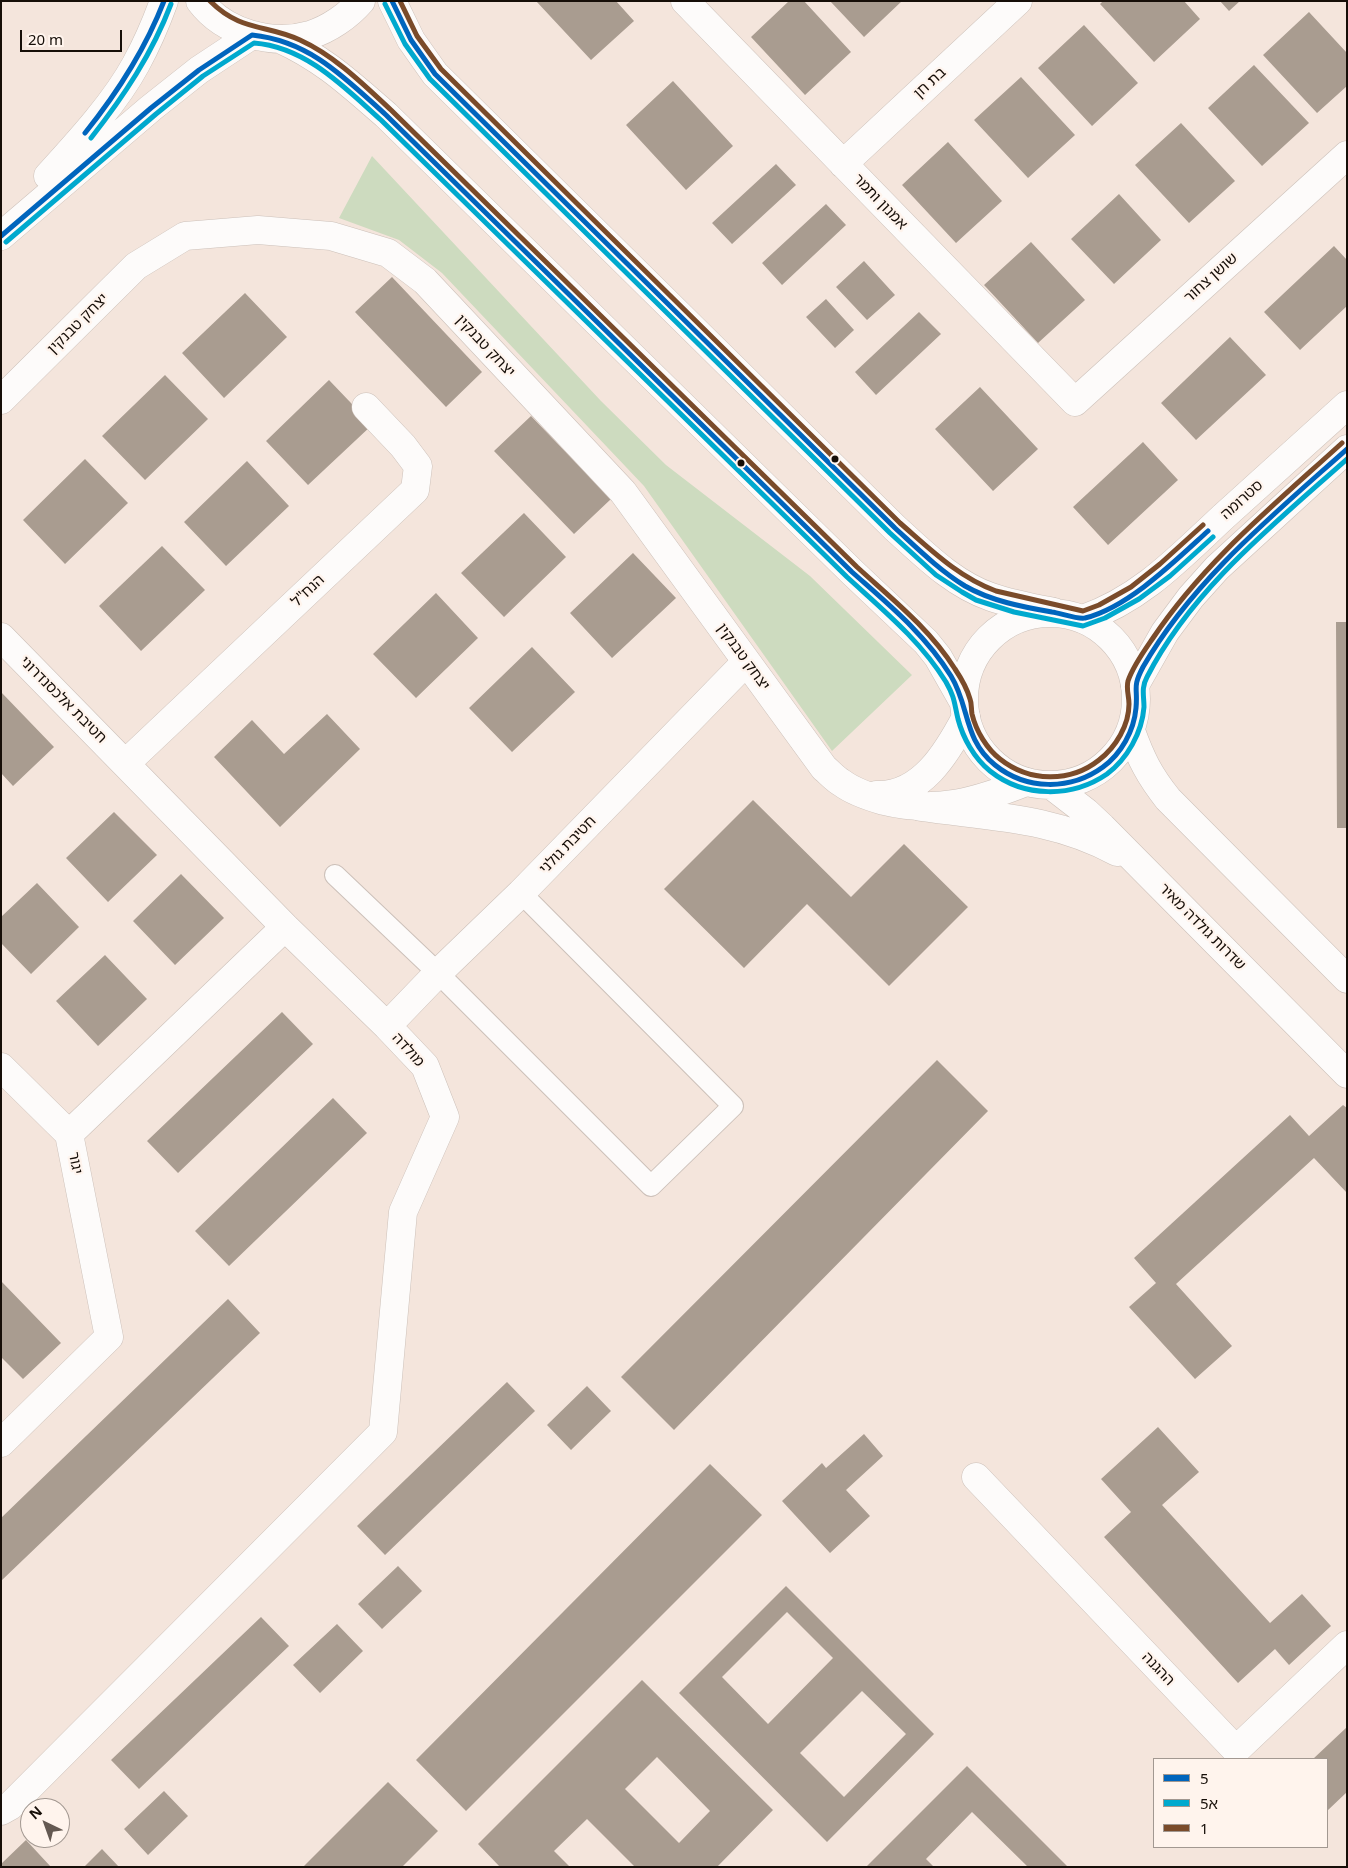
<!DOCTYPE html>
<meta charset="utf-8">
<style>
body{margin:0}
#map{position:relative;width:1348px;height:1868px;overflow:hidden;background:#f4e5dc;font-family:"Noto Sans","Noto Sans Hebrew",sans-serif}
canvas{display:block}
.frame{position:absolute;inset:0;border:2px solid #160e08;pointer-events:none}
.legend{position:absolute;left:1153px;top:1758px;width:175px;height:90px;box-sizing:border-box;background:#fff4ed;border:1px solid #a29891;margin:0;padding:6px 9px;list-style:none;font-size:15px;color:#160e08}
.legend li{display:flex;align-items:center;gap:10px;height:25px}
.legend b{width:25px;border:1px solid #a29891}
.north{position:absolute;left:20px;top:1798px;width:50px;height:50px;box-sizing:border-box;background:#fff4ed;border:1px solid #a29891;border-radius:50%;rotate:318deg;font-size:14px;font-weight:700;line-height:20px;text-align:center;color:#160e08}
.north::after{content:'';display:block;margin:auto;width:18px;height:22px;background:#645952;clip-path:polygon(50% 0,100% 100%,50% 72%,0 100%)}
.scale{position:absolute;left:20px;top:30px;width:102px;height:22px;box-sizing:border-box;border:2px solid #160e08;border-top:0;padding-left:6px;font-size:15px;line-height:18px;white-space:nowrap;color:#160e08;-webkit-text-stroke:4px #fff4ed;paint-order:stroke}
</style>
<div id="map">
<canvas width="1348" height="1868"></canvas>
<div class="frame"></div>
<ul class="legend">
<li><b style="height:6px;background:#0065bd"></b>5</li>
<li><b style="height:6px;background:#00a9ce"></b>5א</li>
<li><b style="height:6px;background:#7a4b2a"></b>1</li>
</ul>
<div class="north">N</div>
<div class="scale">20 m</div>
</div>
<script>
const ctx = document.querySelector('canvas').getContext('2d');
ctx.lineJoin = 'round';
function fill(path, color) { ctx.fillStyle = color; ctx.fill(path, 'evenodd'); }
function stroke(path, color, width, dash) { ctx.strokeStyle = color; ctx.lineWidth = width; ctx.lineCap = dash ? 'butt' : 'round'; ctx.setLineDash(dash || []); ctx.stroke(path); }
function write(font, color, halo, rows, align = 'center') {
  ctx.font = font + ' "Noto Sans","Noto Sans Hebrew",sans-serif'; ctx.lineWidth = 4.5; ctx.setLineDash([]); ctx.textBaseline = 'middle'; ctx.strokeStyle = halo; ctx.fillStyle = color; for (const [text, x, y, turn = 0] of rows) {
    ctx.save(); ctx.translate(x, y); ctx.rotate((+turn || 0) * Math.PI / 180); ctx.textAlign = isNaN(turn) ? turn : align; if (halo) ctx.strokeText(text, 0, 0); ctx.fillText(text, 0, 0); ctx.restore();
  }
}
fill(new Path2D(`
 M 372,156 L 601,401 L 666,465 L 810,576 L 912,675 L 832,751 L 644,486 L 442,273 L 399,240 L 339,218 Z`), '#cddbbf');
fill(new Path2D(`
 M 536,1 L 616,1 L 634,21 L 591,60 Z
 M 789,1 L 804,1 L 851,52 L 805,95 L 751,37 Z
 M 830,1 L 902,1 L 864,37 Z
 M 1103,1 L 1184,1 L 1200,19 L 1154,62 L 1100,4 Z
 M 1220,1 L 1240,1 L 1229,11 Z
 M 1309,12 L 1347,53 L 1347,86 L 1317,113 L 1263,55 Z
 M 1084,25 L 1138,83 L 1092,126 L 1038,68 Z
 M 1254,65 L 1309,123 L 1262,166 L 1208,108 Z
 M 1021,77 L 1075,135 L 1028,178 L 974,120 Z
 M 673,81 L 733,146 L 686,190 L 626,125 Z
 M 1181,123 L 1235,181 L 1189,223 L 1135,165 Z
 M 948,142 L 1002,201 L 956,243 L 902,185 Z
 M 776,164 L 796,185 L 732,244 L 712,223 Z
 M 1119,194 L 1161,240 L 1114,284 L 1071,239 Z
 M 826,204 L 846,225 L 782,285 L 762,263 Z
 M 1031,242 L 1085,300 L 1038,343 L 984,285 Z
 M 1334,246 L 1347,260 L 1347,306 L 1300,350 L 1264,312 Z
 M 864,261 L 895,295 L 867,320 L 836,287 Z
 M 392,277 L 482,372 L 446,407 L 355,312 Z
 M 245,293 L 287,337 L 224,398 L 182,353 Z
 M 826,299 L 854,330 L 835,348 L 806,317 Z
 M 919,312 L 941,334 L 876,395 L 855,372 Z
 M 1230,337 L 1266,375 L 1196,440 L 1161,403 Z
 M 165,375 L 208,419 L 145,480 L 102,436 Z
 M 329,380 L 372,425 L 308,485 L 266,441 Z
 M 980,387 L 1038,449 L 993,491 L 935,429 Z
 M 531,416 L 611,499 L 574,534 L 494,451 Z
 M 1143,442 L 1178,480 L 1108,545 L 1073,507 Z
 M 85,459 L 128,503 L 65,564 L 23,520 Z
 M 247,461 L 289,506 L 226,566 L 184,522 Z
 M 524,513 L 566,557 L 504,617 L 461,573 Z
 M 162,546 L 205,590 L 141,651 L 99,606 Z
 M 633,553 L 676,598 L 612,658 L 570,613 Z
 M 436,593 L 478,638 L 416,698 L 373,654 Z
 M 1336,622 L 1347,622 L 1347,828 L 1337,828 Z
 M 532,647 L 575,692 L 512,752 L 469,708 Z
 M 1,692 L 54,747 L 13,786 L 1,773 Z
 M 327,714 L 360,749 L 280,827 L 214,757 L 252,720 L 284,754 Z
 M 753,800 L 851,897 L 904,844 L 968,907 L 889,986 L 807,904 L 744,968 L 664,889 Z
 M 114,812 L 157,855 L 108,902 L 66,858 Z
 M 181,874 L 224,918 L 175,965 L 133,921 Z
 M 37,883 L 79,927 L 31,974 L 1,943 L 1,917 Z
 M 105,955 L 147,999 L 98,1046 L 56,1001 Z
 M 282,1012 L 313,1044 L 178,1173 L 147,1141 Z
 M 937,1060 L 988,1111 L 674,1430 L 621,1377 Z
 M 333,1098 L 367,1133 L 229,1266 L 195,1231 Z
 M 1343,1105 L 1347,1108 L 1347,1193 L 1314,1158 L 1176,1284 L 1232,1346 L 1195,1379 L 1129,1307 L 1156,1283 L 1134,1258 L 1290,1115 L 1309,1136 Z
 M 1,1281 L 61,1343 L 23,1379 L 1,1357 Z
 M 228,1299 L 260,1333 L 1,1581 L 1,1518 Z
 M 507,1382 L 535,1411 L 385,1555 L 357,1526 Z
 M 587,1386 L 611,1411 L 571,1450 L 547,1425 Z
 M 1158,1427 L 1199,1472 L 1162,1505 L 1270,1623 L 1302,1594 L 1331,1626 L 1289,1665 L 1275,1649 L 1238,1683 L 1104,1537 L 1131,1512 L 1101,1479 Z
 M 864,1434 L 883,1456 L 846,1490 L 870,1516 L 830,1553 L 782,1501 L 822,1463 L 826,1468 Z
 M 710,1464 L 762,1515 L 466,1811 L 416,1760 Z
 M 398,1566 L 422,1591 L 382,1629 L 358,1604 Z
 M 786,1586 L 934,1734 L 827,1842 L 679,1693 ZM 787,1612 L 833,1658 L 768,1724 L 722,1677 ZM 862,1691 L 906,1734 L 844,1797 L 800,1753 Z
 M 261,1617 L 289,1646 L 139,1789 L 111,1760 Z
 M 337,1624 L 363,1651 L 320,1693 L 293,1665 Z
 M 642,1680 L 773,1810 L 717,1867 L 635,1867 L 587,1819 L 554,1851 L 570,1867 L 500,1867 L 478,1844 ZM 657,1757 L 710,1811 L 679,1843 L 625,1789 Z
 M 1347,1727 L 1347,1792 L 1327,1811 L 1327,1759 L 1313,1759 Z
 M 967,1766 L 1068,1867 L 1028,1867 L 972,1812 L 926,1859 L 934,1867 L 866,1867 Z
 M 388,1782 L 438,1831 L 402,1867 L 303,1867 Z
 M 164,1791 L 188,1816 L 148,1855 L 124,1829 Z
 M 26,1840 L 51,1867 L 1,1867 L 1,1864 Z
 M 102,1849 L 119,1867 L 84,1867 Z`), '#a99c90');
const service = new Path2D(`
 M 335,875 L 438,973 L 651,1186 L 733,1106 L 521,893`);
const minor = new Path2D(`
 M 685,1 L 1075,402 L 1347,155
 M 843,164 L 1018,1
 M 1,400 L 136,266 L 185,236 L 258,230 L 331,236 L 388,253 L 425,281 L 623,492 L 824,768 C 830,773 835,779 842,783 C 854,792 870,797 884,801 C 937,814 978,801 1026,782
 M 1,637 L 285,927 L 387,1026 L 425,1066 L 445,1117 L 403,1212 L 383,1432 L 10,1806 L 1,1811
 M 126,763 L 415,490 L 418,466 L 403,446 L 366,407
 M 876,795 C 921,797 947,753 966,717
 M 387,1026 L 438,973 L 521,893 L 746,662
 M 1,1067 L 69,1134
 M 1,1443 L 109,1337 L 69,1134 L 285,927
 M 976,1477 L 1236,1750 L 1347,1645`);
const tertiary = new Path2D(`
 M 1083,619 C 1141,599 1179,558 1223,517 C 1264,480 1305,443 1347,405
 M 1135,685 L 1165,632 L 1191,597 L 1217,568 L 1347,449`);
const secondary = new Path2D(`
 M 200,1 C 224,33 272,46 310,35 C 329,29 348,16 361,1
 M 392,1 L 411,40 L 435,74 L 895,528 C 924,554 953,584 991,597 C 1011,604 1033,608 1054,612
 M 280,39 C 324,59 350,84 386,115 L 852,572 L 926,642 L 938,657 L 963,701
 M 48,176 C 78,143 115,103 136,64 C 147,44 156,23 164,1
 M 1,236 L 151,108 L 199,70 L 252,35
 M964 699a86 86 0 1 1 172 0a86 86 0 1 1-172 0Z
 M 1131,731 C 1141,759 1149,775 1168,799 L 1347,979
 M 1051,785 L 1086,812 L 1102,827 L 1347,1074
 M 921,807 C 991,817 1053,817 1117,852`);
stroke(service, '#ccc0b9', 22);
stroke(minor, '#ccc0b9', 29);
stroke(tertiary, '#ccc0b9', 29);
stroke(secondary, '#ccc0b9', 29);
stroke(service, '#fdfbfa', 20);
stroke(minor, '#fdfbfa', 28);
stroke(tertiary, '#fdfbfa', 28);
stroke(secondary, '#fdfbfa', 28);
stroke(new Path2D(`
 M 392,1 L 411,40 L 435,74 L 895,528 C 917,548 939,570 965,586 C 991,601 1023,607 1052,612 C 1060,613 1079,620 1085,618 C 1129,607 1175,561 1208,531
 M 85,133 C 118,92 145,50 164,1
 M 1,236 L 151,108 L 199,70 L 252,35 C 310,41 345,78 386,115 L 852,572 C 888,604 925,634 951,676 C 970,707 963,739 995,765 C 1026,790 1070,791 1103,767 C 1121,754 1134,731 1136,708 C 1138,687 1132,688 1143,667 C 1193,580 1273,515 1347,449`), '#0065bd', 5);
stroke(new Path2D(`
 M 385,4 L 405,44 L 430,79 L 890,533 L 936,575 L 962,592 L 976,600 L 1014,612 L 1083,626 L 1105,618 L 1139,599 L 1170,576 L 1213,537
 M 91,138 C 124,96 152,54 171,4
 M 6,242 L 156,114 L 203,76 L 254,43 C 306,47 344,87 381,120 L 847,577 C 883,610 920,640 946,682 C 955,698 954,702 958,719 C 963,738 974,758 990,771 C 1024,798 1072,798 1107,774 C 1127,759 1142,733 1144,707 C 1144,696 1141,688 1147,677 C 1192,589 1274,524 1347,459`), '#00a9ce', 5);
stroke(new Path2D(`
 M 210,1 C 241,32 266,24 300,40 C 335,56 363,84 391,110 L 857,567 C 892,599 929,628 955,669 C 961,678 967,688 970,699 C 972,704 971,709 972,714 C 976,731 987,749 1000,759 C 1029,782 1070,783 1099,760 C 1116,747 1129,725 1129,704 C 1129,696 1126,689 1128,681 C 1133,666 1144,651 1153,638 C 1204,562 1275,504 1342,443
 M 400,1 L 417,36 L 441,69 L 900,523 C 930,549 958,577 996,591 L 1083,611 L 1099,605 L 1131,587 L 1160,564 L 1203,525`), '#7a4b2a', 5);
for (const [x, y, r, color] of [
 [835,459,4.5,"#160e08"],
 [741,463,4.5,"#160e08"]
]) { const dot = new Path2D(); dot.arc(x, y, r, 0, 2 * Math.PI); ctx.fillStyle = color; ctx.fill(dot); stroke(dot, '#fff4ed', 2); }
write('15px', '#160e08', '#fff4ed', [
 ["בת חן",930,83,-43],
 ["אמנון ותמר",880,202,46],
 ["שושן צחור",1211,278,-42],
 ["יצחק טבנקין",78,324,-45],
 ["יצחק טבנקין",485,346,47],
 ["סטרומה",1242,500,-42],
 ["הנח\"ל",308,591,-43],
 ["יצחק טבנקין",743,657,54],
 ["חטיבת אלכסנדרוני",63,700,45],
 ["חטיבת גולני",568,845,-46],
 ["שדרות גולדה מאיר",1202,927,45],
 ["מולדה",408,1050,48],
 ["יגור",75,1163,79],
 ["ההגנה",1158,1669,46]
]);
</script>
